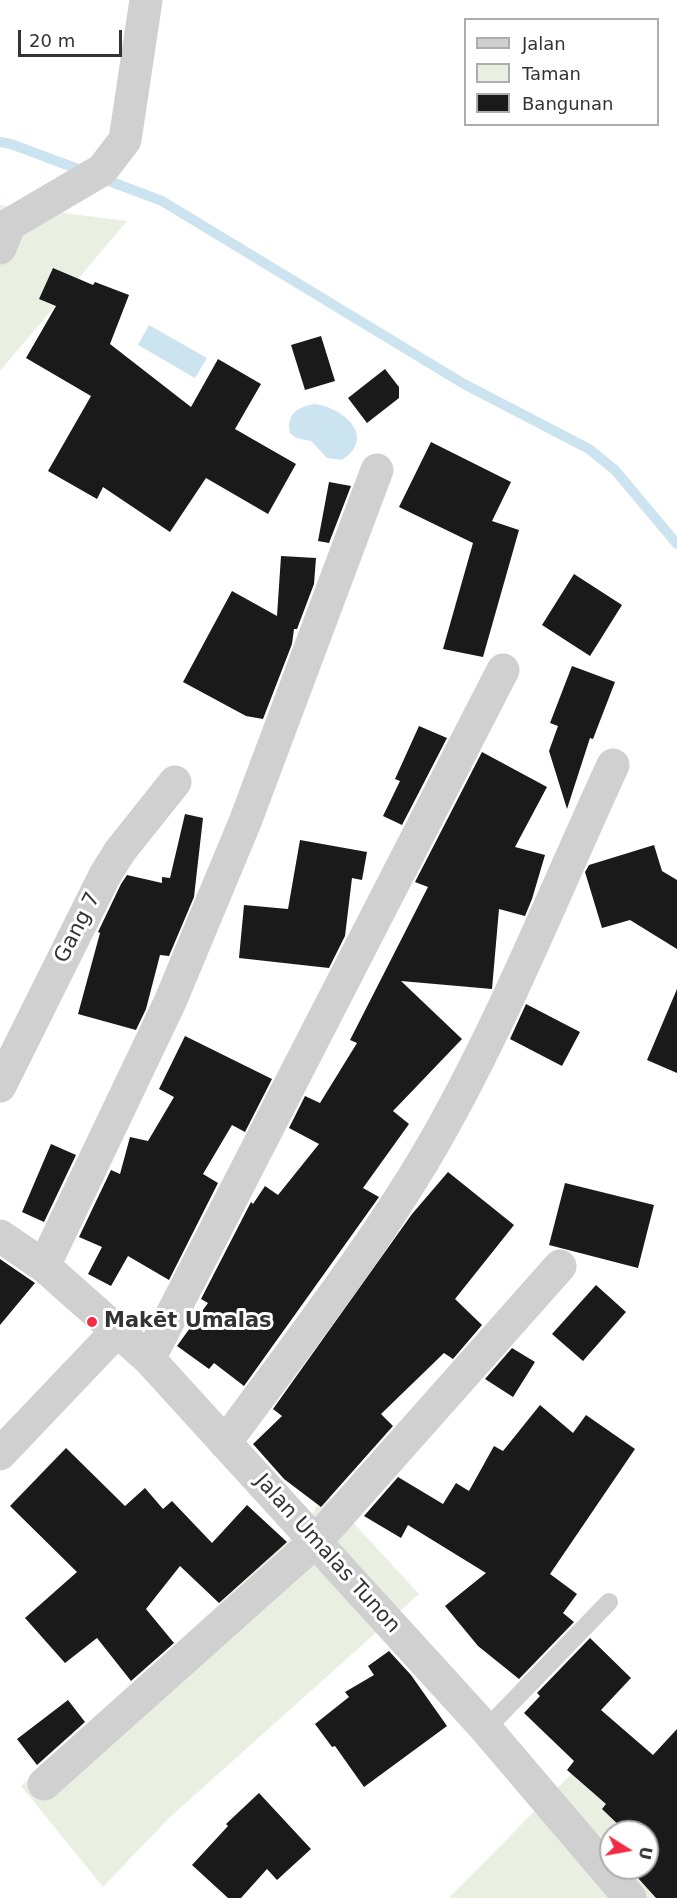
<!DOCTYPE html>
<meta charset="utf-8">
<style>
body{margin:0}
#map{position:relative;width:677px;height:1898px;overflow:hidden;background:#fff;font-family:"DejaVu Sans",sans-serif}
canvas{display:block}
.legend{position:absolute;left:464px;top:18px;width:195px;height:108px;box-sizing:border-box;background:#fff;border:2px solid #adadad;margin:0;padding:8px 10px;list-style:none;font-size:18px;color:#333}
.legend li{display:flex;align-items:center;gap:12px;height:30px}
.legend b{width:30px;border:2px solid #adadad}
.north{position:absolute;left:599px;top:1820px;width:60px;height:60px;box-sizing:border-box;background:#fff;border:2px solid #adadad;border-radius:50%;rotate:101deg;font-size:16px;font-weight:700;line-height:24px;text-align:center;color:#333}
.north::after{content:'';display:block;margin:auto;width:21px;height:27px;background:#f42b44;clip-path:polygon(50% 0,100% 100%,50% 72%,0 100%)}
.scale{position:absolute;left:18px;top:30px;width:104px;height:27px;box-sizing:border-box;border:3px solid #333;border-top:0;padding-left:8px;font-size:18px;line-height:21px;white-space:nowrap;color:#333;-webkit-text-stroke:4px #fff;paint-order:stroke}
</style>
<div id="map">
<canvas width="677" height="1898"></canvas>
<ul class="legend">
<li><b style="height:8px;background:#d0d0d0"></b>Jalan</li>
<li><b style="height:16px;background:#eaf0e1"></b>Taman</li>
<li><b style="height:16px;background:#1a1a1a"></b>Bangunan</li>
</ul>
<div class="north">U</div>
<div class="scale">20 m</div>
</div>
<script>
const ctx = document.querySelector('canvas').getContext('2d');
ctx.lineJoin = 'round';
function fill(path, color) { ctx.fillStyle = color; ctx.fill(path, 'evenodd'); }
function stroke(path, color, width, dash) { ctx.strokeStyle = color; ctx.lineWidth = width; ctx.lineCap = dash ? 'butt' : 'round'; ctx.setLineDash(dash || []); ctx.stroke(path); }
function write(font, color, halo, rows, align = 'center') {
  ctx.font = font + ' "DejaVu Sans",sans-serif'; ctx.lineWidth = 6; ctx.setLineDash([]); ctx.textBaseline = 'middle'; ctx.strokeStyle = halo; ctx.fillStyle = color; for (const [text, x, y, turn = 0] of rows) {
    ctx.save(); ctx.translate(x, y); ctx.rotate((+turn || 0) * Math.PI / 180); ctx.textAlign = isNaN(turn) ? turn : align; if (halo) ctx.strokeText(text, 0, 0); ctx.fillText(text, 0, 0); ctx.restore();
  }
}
fill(new Path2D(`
 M 0,205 L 127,221 L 0,371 Z
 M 325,1492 L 419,1594 L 169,1818 L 103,1887 L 21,1786 L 307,1523 Z
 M 573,1772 L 636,1832 L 611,1832 L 611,1868 L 647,1868 L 647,1845 L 677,1892 L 677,1898 L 449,1898 Z`), '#eaf0e1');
fill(new Path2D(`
 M 149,325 L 207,358 L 195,378 L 138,345 Z
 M 315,404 C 344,408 377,437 342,460 L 327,458 L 311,441 L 296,438 L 290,433 C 286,413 298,407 315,404 Z`), '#cce4f0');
stroke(new Path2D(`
 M 0,142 L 11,144 L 86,172
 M 101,178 L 162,201 L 464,384 L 589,449 L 615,470 L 677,544`), '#cce4f0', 10);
fill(new Path2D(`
 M 53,268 L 93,285 L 95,282 L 129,295 L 110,344 L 191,407 L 218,359 L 261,384 L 235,429 L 296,464 L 268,514 L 206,478 L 170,532 L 103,487 L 97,499 L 48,471 L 91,396 L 26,358 L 56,306 L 39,299 Z
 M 321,336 L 335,381 L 305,390 L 291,345 Z
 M 385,369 L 399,387 L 399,398 L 367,423 L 348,398 Z
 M 431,442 L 511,482 L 492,521 L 519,530 L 483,657 L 443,649 L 473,543 L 399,507 Z
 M 329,482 L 351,486 L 329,543 L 318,541 Z
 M 281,556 L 316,558 L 314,584 L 297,629 L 294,629 L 292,644 L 263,719 L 246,716 L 183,682 L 232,591 L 277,616 Z
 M 574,574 L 622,605 L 590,656 L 542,625 Z
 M 572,666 L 615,682 L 593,739 L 590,738 L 567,809 L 549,751 L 558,726 L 550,723 Z
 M 419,726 L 447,738 L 402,825 L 383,816 L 400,781 L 395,779 Z
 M 482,752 L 547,787 L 515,847 L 545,855 L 532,899 L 525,916 L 499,909 L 492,989 L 401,981 L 462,1039 L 393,1111 L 409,1124 L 363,1188 L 379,1197 L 244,1386 L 214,1363 L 209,1369 L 177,1346 L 208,1303 L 201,1299 L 251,1202 L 253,1204 L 265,1186 L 278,1195 L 319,1144 L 289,1128 L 305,1096 L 320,1103 L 357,1043 L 350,1040 L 428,887 L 415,882 Z
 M 185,814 L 203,818 L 194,897 L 169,956 L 160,955 L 146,1009 L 136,1030 L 78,1014 L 100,933 L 98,932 L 121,884 L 127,875 L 162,883 L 162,877 L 170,878 Z
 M 300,840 L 367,852 L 362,880 L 352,878 L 345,936 L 329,968 L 239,958 L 244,905 L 288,909 Z
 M 654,845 L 662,871 L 677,880 L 677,949 L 630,920 L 602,928 L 585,872 L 589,865 Z
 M 677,989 L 677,1073 L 647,1060 Z
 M 526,1004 L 580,1032 L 562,1066 L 510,1039 Z
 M 185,1036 L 272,1079 L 245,1132 L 232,1125 L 203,1174 L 218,1183 L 169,1280 L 128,1256 L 111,1286 L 88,1274 L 102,1247 L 79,1237 L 111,1170 L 120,1174 L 130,1137 L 148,1141 L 174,1097 L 159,1089 Z
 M 51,1144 L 76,1155 L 44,1222 L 22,1212 Z
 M 448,1172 L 514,1225 L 455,1299 L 482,1325 L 453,1359 L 444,1353 L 381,1414 L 393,1426 L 321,1507 L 284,1479 L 253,1444 L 282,1416 L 273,1409 L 412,1214 Z
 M 565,1183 L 654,1205 L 638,1268 L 549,1245 Z
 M 0,1259 L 35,1283 L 0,1325 Z
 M 596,1285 L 626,1312 L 583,1361 L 552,1334 Z
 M 512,1348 L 535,1362 L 513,1397 L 485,1379 Z
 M 540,1405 L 573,1433 L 586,1415 L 635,1449 L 550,1574 L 577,1594 L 563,1613 L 574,1622 L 519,1679 L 478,1646 L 445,1606 L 486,1573 L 408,1525 L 401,1538 L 364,1516 L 398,1477 L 443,1504 L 456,1483 L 469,1491 L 494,1446 L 503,1451 Z
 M 66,1448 L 125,1506 L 145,1488 L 163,1509 L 172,1501 L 212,1543 L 247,1505 L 287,1542 L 219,1603 L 180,1566 L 146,1609 L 174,1643 L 131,1681 L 97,1638 L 65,1663 L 25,1618 L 77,1572 L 10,1506 Z
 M 590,1638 L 631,1678 L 601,1710 L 653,1755 L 677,1729 L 677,1898 L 656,1898 L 638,1878 L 638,1870 L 647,1868 L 647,1860 L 651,1856 L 647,1852 L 647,1832 L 626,1832 L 602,1809 L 606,1804 L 567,1770 L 574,1761 L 524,1713 L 540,1696 L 537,1693 Z
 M 389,1651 L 411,1675 L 447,1726 L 364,1787 L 335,1746 L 332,1747 L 315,1724 L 349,1697 L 345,1692 L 374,1675 L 368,1666 Z
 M 68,1700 L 85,1722 L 37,1765 L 17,1739 Z
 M 259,1793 L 311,1849 L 277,1880 L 267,1869 L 241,1898 L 228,1898 L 192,1865 L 228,1826 L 226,1824 Z`), '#1a1a1a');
stroke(new Path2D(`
 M 486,1729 L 609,1602`), '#d0d0d0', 18);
stroke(new Path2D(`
 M 0,248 L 10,224 L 102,170 L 125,140 L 146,0
 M 0,1086 L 105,875 L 120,851 L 175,782
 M 0,1236 L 44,1266 L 149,1359 L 486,1729 L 630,1898
 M 44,1266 L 170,1002 L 245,822 L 377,470
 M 149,1359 L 503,670
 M 225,1443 C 301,1339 389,1228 450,1114 C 511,1002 559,882 613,765
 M 0,1454 L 117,1331
 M 44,1784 L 316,1541 L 560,1266`), '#d0d0d0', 33);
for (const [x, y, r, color] of [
 [92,1322,6,"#f42b44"]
]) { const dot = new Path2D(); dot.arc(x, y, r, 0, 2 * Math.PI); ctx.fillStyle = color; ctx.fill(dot); stroke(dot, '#fff', 2); }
write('21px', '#333', '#fff', [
 ["Gang 7",78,928,-63],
 ["Jalan Umalas Tunon",327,1554,48]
]);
write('bold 21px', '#333', '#fff', [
 ["Makēt Umalas",104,1322]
], 'left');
</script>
